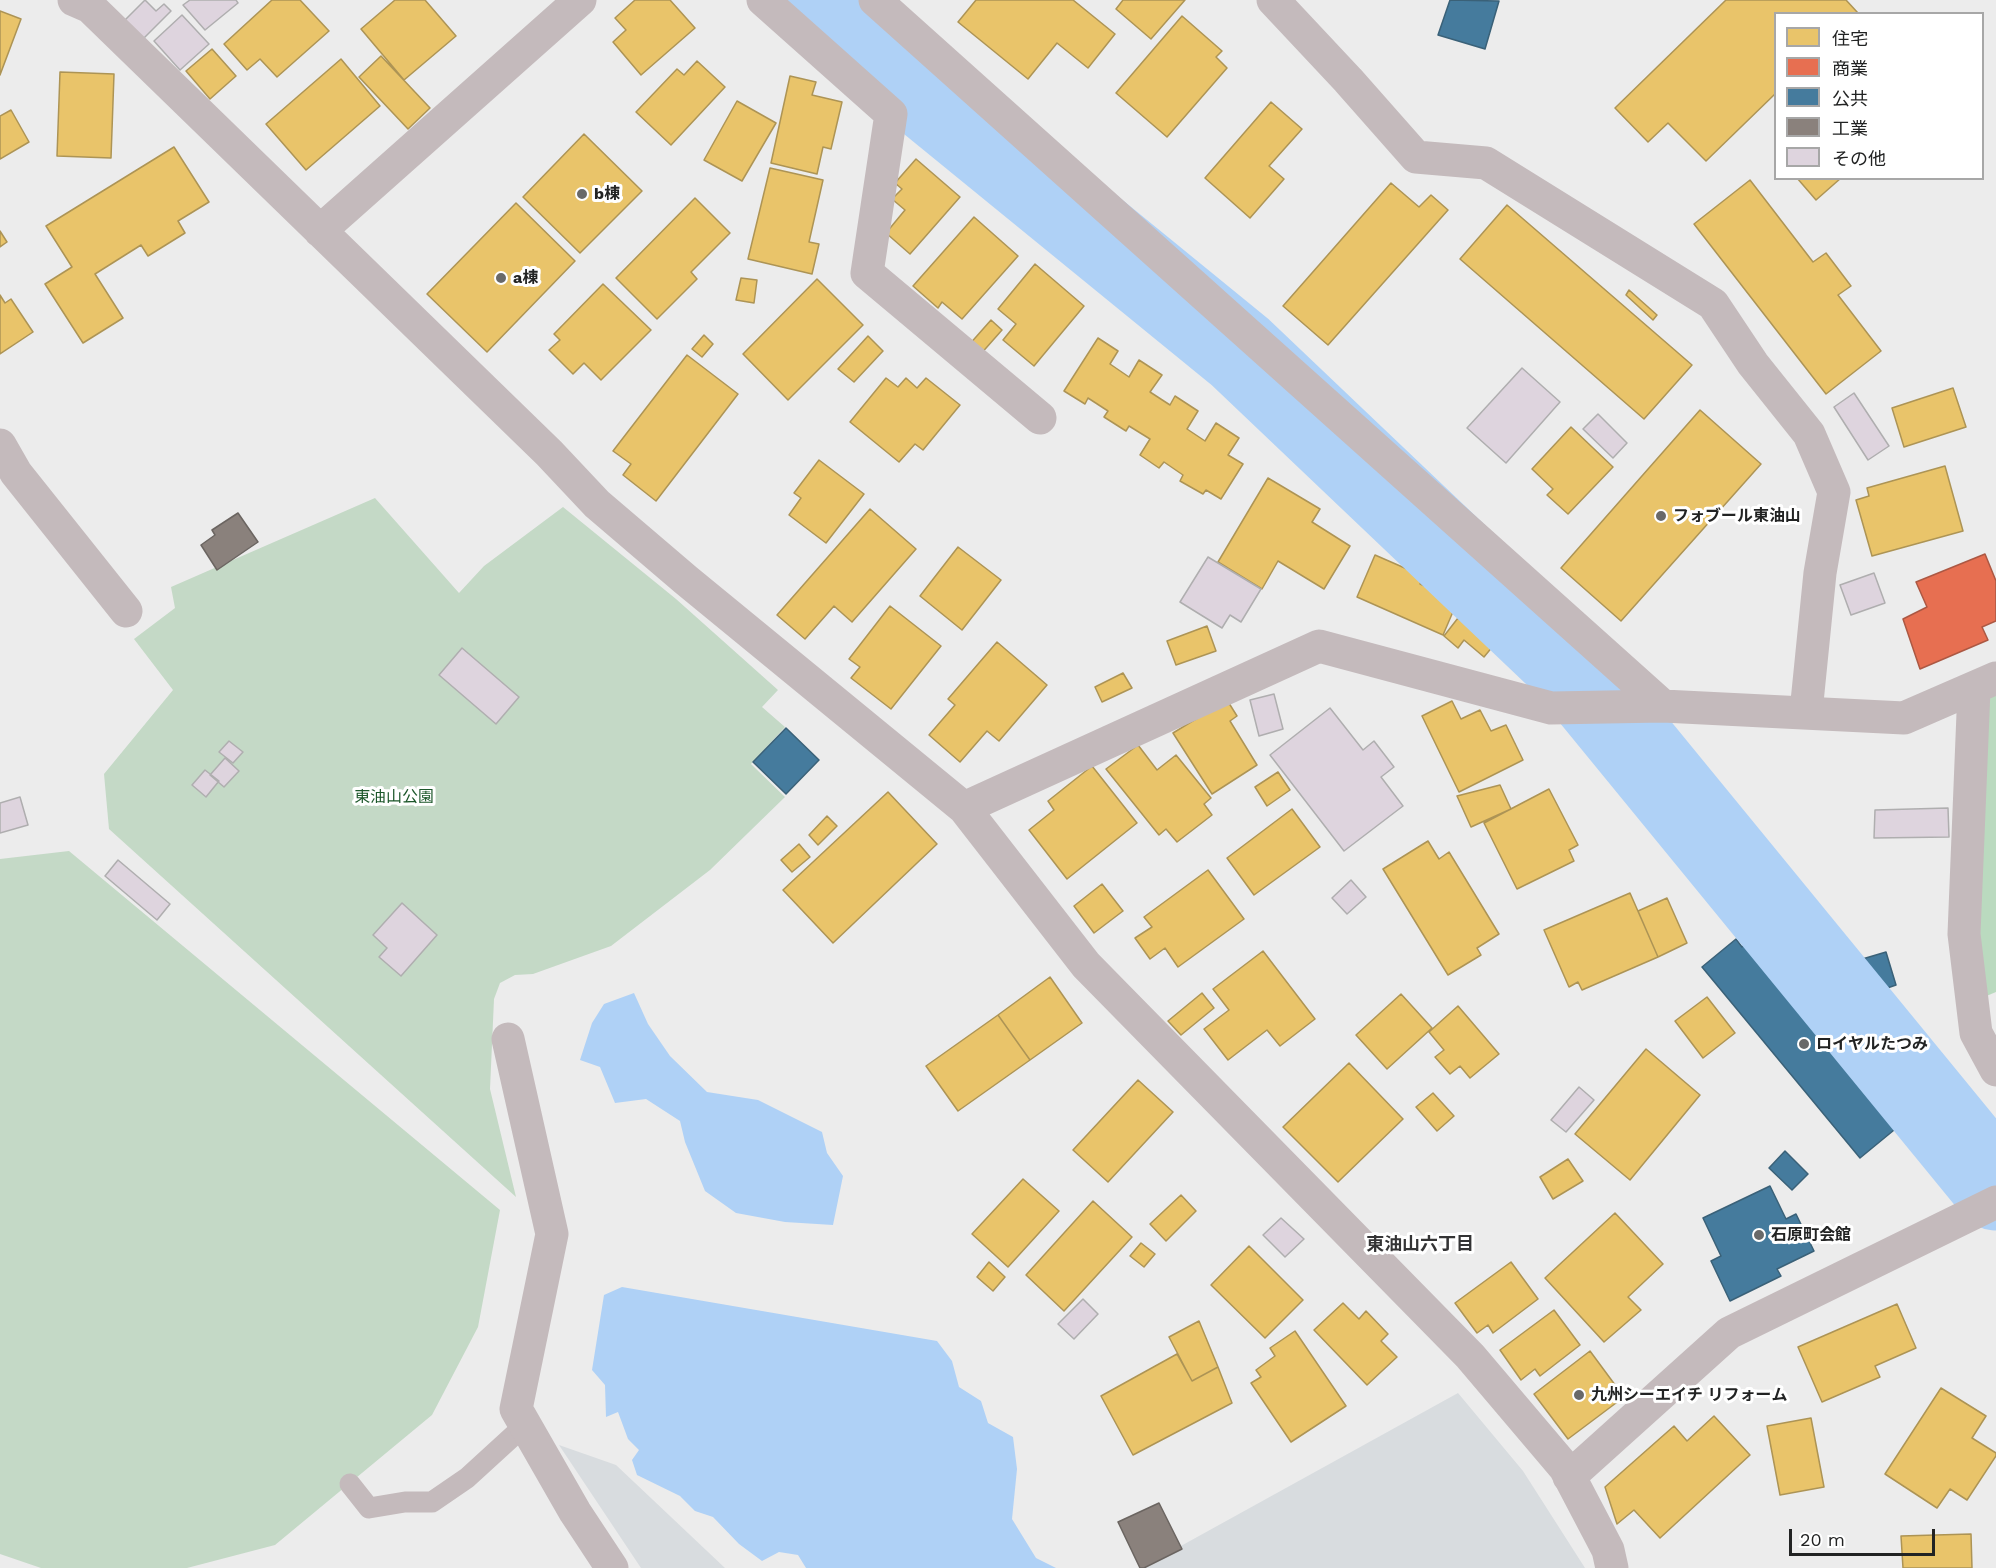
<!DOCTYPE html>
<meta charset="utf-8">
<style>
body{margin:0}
#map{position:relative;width:1996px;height:1568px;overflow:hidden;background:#ececec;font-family:"Work Sans","Noto Sans JP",sans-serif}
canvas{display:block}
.legend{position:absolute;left:1774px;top:12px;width:210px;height:168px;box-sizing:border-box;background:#fff;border:2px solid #a7a7a7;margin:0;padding:8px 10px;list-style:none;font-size:18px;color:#222323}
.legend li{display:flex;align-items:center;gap:12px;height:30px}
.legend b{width:30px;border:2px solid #a7a7a7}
.scale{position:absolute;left:1789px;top:1529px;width:146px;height:27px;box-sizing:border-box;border:3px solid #222323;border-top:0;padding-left:8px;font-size:18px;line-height:21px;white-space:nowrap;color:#222323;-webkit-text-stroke:4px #fff;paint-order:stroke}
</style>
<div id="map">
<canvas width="1996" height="1568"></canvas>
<ul class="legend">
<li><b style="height:16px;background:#e9c46a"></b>住宅</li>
<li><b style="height:16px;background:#e76f51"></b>商業</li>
<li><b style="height:16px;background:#457b9d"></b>公共</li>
<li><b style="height:16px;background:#8a817c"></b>工業</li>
<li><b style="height:16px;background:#ded4de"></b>その他</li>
</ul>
<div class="scale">20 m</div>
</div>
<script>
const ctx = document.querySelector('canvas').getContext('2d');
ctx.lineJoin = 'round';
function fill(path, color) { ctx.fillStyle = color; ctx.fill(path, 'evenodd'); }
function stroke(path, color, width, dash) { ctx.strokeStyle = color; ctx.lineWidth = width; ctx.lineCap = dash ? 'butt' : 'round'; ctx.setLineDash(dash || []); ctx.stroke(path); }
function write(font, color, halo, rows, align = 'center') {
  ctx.font = font + ' "Work Sans","Noto Sans JP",sans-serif'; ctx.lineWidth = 6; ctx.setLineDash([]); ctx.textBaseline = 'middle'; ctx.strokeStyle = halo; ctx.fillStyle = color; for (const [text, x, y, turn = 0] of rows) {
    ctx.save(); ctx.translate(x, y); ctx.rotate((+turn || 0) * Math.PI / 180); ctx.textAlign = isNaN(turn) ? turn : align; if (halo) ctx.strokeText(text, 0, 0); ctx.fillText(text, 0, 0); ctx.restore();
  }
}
fill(new Path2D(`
 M 1458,1393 L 1523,1471 L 1585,1568 L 1141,1568 Z
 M 559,1445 L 616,1465 L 725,1568 L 641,1568 Z`), '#d8dcdf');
fill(new Path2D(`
 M 375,498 L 459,593 L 484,566 L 563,507 L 676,599 L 778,690 L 762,707 L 785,727 L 751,764 L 785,797 L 710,870 L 611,946 L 533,974 L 515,975 L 500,983 L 494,999 L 490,1089 L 516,1197 L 109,829 L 104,774 L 173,690 L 134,639 L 175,608 L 171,587 Z
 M 69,851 L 500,1210 L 478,1327 L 432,1415 L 275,1545 L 187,1568 L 41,1568 L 0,1554 L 0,859 Z`), '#c4d9c6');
fill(new Path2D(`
 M 1996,685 L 1996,992 L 1984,997 L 1975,930 L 1979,693 Z`), '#badabf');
fill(new Path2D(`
 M 634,993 L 648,1024 L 670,1056 L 707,1092 L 758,1100 L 822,1132 L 827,1153 L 843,1176 L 833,1225 L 785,1222 L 736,1213 L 705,1191 L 685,1142 L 680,1121 L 646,1099 L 615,1103 L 600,1067 L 580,1060 L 592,1023 L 604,1004 Z
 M 622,1287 L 937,1341 L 952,1361 L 959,1387 L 981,1401 L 988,1423 L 1013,1437 L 1017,1469 L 1012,1519 L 1036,1558 L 1056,1568 L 806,1568 L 798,1555 L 779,1552 L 762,1561 L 739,1544 L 713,1517 L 695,1511 L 680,1496 L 637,1475 L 632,1460 L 639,1450 L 628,1439 L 618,1412 L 606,1417 L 605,1385 L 592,1370 L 604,1295 Z`), '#afd1f6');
const homes = new Path2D(`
 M 272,0 L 300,0 L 329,31 L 277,77 L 260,59 L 247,70 L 224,44 Z
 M 395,0 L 425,0 L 456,36 L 404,80 L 361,29 Z
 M 635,0 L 670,0 L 695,28 L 641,75 L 613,42 L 626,30 L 615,18 Z
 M 976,0 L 1073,0 L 1115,34 L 1088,68 L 1057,43 L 1028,79 L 958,22 Z
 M 1123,0 L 1185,0 L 1151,39 L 1116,9 Z
 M 1726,0 L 1846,0 L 1858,13 L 1776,14 L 1776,93 L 1706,161 L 1668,123 L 1648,142 L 1615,108 Z
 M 0,11 L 21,19 L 0,75 Z
 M 1182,16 L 1222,51 L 1216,57 L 1227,68 L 1167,137 L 1116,93 Z
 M 212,49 L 236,76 L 210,99 L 186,71 Z
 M 381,56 L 430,108 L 408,129 L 359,77 Z
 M 341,59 L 380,106 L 306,170 L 266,124 Z
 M 697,61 L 725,87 L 671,145 L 636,112 L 677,69 L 684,75 Z
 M 60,72 L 114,74 L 111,158 L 57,156 Z
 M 790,76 L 816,82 L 812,95 L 842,102 L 831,149 L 823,147 L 817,174 L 771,163 Z
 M 737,101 L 776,123 L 742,181 L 704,160 Z
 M 1271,102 L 1302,129 L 1269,166 L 1284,179 L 1250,218 L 1205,178 Z
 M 11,110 L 29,142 L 0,159 L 0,116 Z
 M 584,134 L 642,191 L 580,253 L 523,197 Z
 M 174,147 L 209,202 L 178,221 L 185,233 L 148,256 L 141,245 L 95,274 L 123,318 L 83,343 L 45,284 L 72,267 L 46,226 Z
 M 916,159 L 960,197 L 910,254 L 886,233 L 905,210 L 892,199 L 902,189 L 895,183 Z
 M 770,168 L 823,180 L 809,242 L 819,244 L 812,274 L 748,259 Z
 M 1797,178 L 1841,178 L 1816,200 Z
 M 1750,180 L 1813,262 L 1826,253 L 1851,286 L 1838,295 L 1881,351 L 1826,394 L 1694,224 Z
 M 1391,183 L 1419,207 L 1431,195 L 1448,210 L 1328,345 L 1283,306 Z
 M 695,198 L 730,233 L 691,272 L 697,279 L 657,319 L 616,278 Z
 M 516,203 L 575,261 L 487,352 L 427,294 Z
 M 1507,205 L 1692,365 L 1644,419 L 1460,259 Z
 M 974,217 L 1018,256 L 962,319 L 942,302 L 938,308 L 913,286 Z
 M 0,231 L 7,242 L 0,247 Z
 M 1035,264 L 1084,306 L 1034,366 L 1003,340 L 1016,324 L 998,309 Z
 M 741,278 L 757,280 L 754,303 L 736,300 Z
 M 817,279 L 863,325 L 788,400 L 743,354 Z
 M 603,284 L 651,330 L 601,380 L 584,363 L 573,374 L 549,350 L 560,340 L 554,334 Z
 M 1629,290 L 1657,315 L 1653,320 L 1626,295 Z
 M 0,295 L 5,303 L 11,299 L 33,332 L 0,354 Z
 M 991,320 L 1002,330 L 979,356 L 968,346 Z
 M 704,335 L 713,344 L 702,357 L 692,349 Z
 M 868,336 L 883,351 L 854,382 L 838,369 Z
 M 1098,338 L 1118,351 L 1110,364 L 1129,377 L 1139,360 L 1162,375 L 1150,392 L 1170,405 L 1175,396 L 1198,411 L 1187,429 L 1205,441 L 1216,423 L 1239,438 L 1228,455 L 1243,464 L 1221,499 L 1206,490 L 1203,494 L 1180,481 L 1183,475 L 1164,462 L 1159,468 L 1140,455 L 1150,439 L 1129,426 L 1126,431 L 1104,417 L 1108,411 L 1088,398 L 1085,404 L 1064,391 Z
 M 687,355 L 738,394 L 656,501 L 623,475 L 631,464 L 613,451 Z
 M 886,378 L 898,387 L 906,378 L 917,388 L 926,378 L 960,405 L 923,450 L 915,444 L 899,462 L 850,422 Z
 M 1953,388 L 1966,427 L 1904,447 L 1892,408 Z
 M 1700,410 L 1761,464 L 1621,621 L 1561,568 Z
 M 1571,427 L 1613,467 L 1568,514 L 1547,495 L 1553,489 L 1532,469 Z
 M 819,460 L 864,494 L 826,543 L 789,515 L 801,498 L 794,493 Z
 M 1945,466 L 1963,531 L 1872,556 L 1856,500 L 1869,496 L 1867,488 Z
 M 1268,478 L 1320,509 L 1312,522 L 1350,546 L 1324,589 L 1278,561 L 1262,589 L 1218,562 Z
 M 870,509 L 916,549 L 852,622 L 834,606 L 805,639 L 777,615 Z
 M 958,547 L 1001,580 L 962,630 L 920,596 Z
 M 1375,555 L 1423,576 L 1420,584 L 1458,600 L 1443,635 L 1357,597 Z
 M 890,606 L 941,646 L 891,709 L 851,678 L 860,667 L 849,659 Z
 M 1458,618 L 1493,646 L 1484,657 L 1464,640 L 1458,648 L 1444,636 Z
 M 1207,626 L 1216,651 L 1176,665 L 1167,641 Z
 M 997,642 L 1047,685 L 999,741 L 987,731 L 960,762 L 929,735 L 955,705 L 948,699 Z
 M 1123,673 L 1132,688 L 1102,702 L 1095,687 Z
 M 1227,700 L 1237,716 L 1230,721 L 1257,765 L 1212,794 L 1173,733 Z
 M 1452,701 L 1461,719 L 1480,710 L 1491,731 L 1506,725 L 1523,760 L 1459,792 L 1422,716 Z
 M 1138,745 L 1157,770 L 1176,755 L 1211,798 L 1204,804 L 1212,815 L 1177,842 L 1166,829 L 1159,835 L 1106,769 Z
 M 1092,766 L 1137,823 L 1067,879 L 1029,830 L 1054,810 L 1048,801 Z
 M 1278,772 L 1290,790 L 1267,806 L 1255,787 Z
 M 1500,785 L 1511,809 L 1471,827 L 1457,796 Z
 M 1549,789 L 1578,845 L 1569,850 L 1574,861 L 1517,889 L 1484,823 Z
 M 888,792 L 937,844 L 833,943 L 783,890 Z
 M 1292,809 L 1320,847 L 1254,895 L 1227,858 Z
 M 827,816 L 837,826 L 818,845 L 809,835 Z
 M 1428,841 L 1439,859 L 1449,852 L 1499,934 L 1477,948 L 1481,955 L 1448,975 L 1383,869 Z
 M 799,844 L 810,857 L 792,872 L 781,860 Z
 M 1208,870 L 1244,919 L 1178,967 L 1165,948 L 1150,959 L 1135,938 L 1152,927 L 1144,917 Z
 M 1102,884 L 1123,911 L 1094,933 L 1074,906 Z
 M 1630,893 L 1658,957 L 1582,990 L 1578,982 L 1569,987 L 1544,930 Z
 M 1667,898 L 1687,943 L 1658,957 L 1638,911 Z
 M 1263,951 L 1315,1019 L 1280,1046 L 1267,1030 L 1228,1060 L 1204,1029 L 1229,1010 L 1213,989 Z
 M 1050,977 L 1082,1023 L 1030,1060 L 998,1015 Z
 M 1202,993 L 1214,1008 L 1181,1035 L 1168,1021 Z
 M 1401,994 L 1432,1028 L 1387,1069 L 1356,1035 Z
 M 1707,997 L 1735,1033 L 1703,1058 L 1675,1021 Z
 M 1458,1006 L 1499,1054 L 1470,1078 L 1460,1066 L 1450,1074 L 1435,1057 L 1444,1050 L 1429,1032 Z
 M 998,1015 L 1030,1060 L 958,1111 L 926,1066 Z
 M 1646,1049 L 1700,1095 L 1630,1180 L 1575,1134 Z
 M 1349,1063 L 1403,1119 L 1338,1182 L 1283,1127 Z
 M 1138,1080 L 1173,1112 L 1108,1182 L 1073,1150 Z
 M 1433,1093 L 1454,1116 L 1437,1131 L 1416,1107 Z
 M 1568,1159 L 1583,1181 L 1553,1199 L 1540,1177 Z
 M 1023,1179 L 1059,1211 L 1008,1267 L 972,1234 Z
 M 1181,1195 L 1196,1211 L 1166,1241 L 1150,1224 Z
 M 1093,1201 L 1132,1237 L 1064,1311 L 1026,1275 Z
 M 1615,1213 L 1663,1264 L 1628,1297 L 1641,1310 L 1604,1342 L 1545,1278 Z
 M 1141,1243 L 1155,1254 L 1144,1267 L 1130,1256 Z
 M 1249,1246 L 1303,1300 L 1265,1338 L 1211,1285 Z
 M 989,1262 L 1005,1277 L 993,1291 L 977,1277 Z
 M 1511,1262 L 1538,1299 L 1493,1333 L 1488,1325 L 1477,1333 L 1455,1303 Z
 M 1343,1303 L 1359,1319 L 1366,1311 L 1388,1334 L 1381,1341 L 1397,1357 L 1367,1385 L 1314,1330 Z
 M 1897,1304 L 1916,1348 L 1875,1366 L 1880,1377 L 1822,1402 L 1798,1347 Z
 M 1554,1310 L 1580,1345 L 1540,1376 L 1535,1369 L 1521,1380 L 1500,1350 Z
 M 1199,1321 L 1218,1367 L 1192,1381 L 1169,1337 Z
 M 1295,1331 L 1346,1406 L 1291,1442 L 1251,1383 L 1261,1377 L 1256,1370 L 1275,1356 L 1270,1348 Z
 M 1590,1351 L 1624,1397 L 1568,1439 L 1534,1394 Z
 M 1177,1354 L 1192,1381 L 1218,1367 L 1232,1403 L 1133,1455 L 1101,1396 Z
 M 1941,1388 L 1986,1416 L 1972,1438 L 1996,1453 L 1996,1456 L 1967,1500 L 1950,1489 L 1937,1508 L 1885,1474 Z
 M 1714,1416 L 1750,1455 L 1660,1538 L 1634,1510 L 1617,1524 L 1605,1487 L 1674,1426 L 1687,1441 Z
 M 1811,1418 L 1824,1487 L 1780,1495 L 1767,1426 Z
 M 1971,1534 L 1972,1568 L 1903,1568 L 1901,1536 Z`);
fill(homes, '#e9c46a');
stroke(homes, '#ad9455', 1.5);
const shops = new Path2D(`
 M 1985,554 L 1996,581 L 1996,621 L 1982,627 L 1988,640 L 1920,669 L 1903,619 L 1927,607 L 1916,582 Z`);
fill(shops, '#e76f51');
stroke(shops, '#ac5843', 1.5);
const public = new Path2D(`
 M 1450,0 L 1499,1 L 1485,49 L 1438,35 Z
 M 786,728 L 819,760 L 786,794 L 753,762 Z
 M 1753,937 L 1905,1121 L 1860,1158 L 1702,967 L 1736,939 L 1742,947 Z
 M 1886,952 L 1896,985 L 1870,994 L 1859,960 Z
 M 1785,1151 L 1808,1174 L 1792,1190 L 1769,1168 Z
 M 1770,1186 L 1786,1219 L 1796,1214 L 1814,1251 L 1777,1269 L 1781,1276 L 1730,1301 L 1711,1261 L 1721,1256 L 1703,1218 Z`);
fill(public, '#457b9d');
stroke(public, '#3a6178', 1.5);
const industry = new Path2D(`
 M 238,513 L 258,542 L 217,570 L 201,545 L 215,535 L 212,530 Z
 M 1159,1503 L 1182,1549 L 1144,1568 L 1140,1568 L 1118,1522 Z`);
fill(industry, '#8a817c');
stroke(industry, '#6b6561', 1.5);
stroke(new Path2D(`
 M 813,0 L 838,24 L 1240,352 L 1567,663 L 1996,1187`), '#afd1f6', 87);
const building = new Path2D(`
 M 145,0 L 156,11 L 164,4 L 171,11 L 141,41 L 123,22 Z
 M 190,0 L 236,0 L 238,3 L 205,30 L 183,5 Z
 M 182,15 L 209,44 L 180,70 L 154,41 Z
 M 1522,368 L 1560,402 L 1506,463 L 1467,428 Z
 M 1854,393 L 1889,446 L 1868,460 L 1834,407 Z
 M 1598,414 L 1627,443 L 1613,458 L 1583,429 Z
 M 1208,557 L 1261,589 L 1241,622 L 1230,615 L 1222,628 L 1180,602 Z
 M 1874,573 L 1885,603 L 1851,615 L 1840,585 Z
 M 462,648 L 519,697 L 496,724 L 439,675 Z
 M 1274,694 L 1283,729 L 1259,736 L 1250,700 Z
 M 1330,708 L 1363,750 L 1374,741 L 1394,767 L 1381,777 L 1403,806 L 1344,851 L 1270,755 Z
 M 229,741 L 243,752 L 233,763 L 219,752 Z
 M 225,758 L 239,771 L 224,787 L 210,775 Z
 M 205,770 L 219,781 L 206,797 L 192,785 Z
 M 20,797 L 28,825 L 0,833 L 0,803 Z
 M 1948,808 L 1949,837 L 1874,838 L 1875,810 Z
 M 118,860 L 170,904 L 157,920 L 105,876 Z
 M 1351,880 L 1366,897 L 1347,914 L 1332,898 Z
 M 402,903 L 437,935 L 401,976 L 379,957 L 387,948 L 373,935 Z
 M 1579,1087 L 1594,1100 L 1566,1132 L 1551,1120 Z
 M 1281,1218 L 1304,1239 L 1285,1257 L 1263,1235 Z
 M 1083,1299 L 1098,1314 L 1074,1339 L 1058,1324 Z`);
fill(building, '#ded4de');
stroke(building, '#afaeaf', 1.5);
stroke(new Path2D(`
 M 350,1484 L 369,1508 L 405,1502 L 432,1502 L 467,1478 L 525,1425`), '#c4babc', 21);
stroke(new Path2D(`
 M 74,0 L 90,7 L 549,453 L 597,504 L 686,580 L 964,808 L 1319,646 L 1551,708 L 1663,706 L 1904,718 L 1996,678
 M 763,0 L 891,114 L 867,273 L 1040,418
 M 875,0 L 1663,706
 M 1273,0 L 1348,80 L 1416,157 L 1486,163 L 1713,304 L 1753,364 L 1809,434 L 1834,492 L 1820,573 L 1806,712
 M 320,231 L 580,0
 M 0,445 L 16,473 L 126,611
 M 1974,689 L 1964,934 L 1976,1033 L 1996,1070
 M 964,808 L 1086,965 L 1470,1356 L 1565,1468 L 1608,1550 L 1612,1568
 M 508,1039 L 552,1234 L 516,1409 L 575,1512 L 612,1568
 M 1569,1477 L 1729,1333 L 1996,1202`), '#c4babc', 33);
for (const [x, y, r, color] of [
 [582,194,6,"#696969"],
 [501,278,6,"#696969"],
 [1661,516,6,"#696969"],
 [1804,1044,6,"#696969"],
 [1759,1235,6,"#696969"],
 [1579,1395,6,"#696969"]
]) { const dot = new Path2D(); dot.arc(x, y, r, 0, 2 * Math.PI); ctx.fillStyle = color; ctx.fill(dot); stroke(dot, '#fff', 2); }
write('bold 16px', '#222323', '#fff', [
 ["b棟",594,194],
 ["a棟",513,278],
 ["フォブール東油山",1673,516],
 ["ロイヤルたつみ",1816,1044],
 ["石原町会館",1771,1235],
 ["九州シーエイチ リフォーム",1591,1395]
], 'left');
write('16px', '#1c572a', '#fff', [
 ["東油山公園",394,797]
]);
write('bold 18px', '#343435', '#fff', [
 ["東油山六丁目",1420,1245]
]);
</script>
